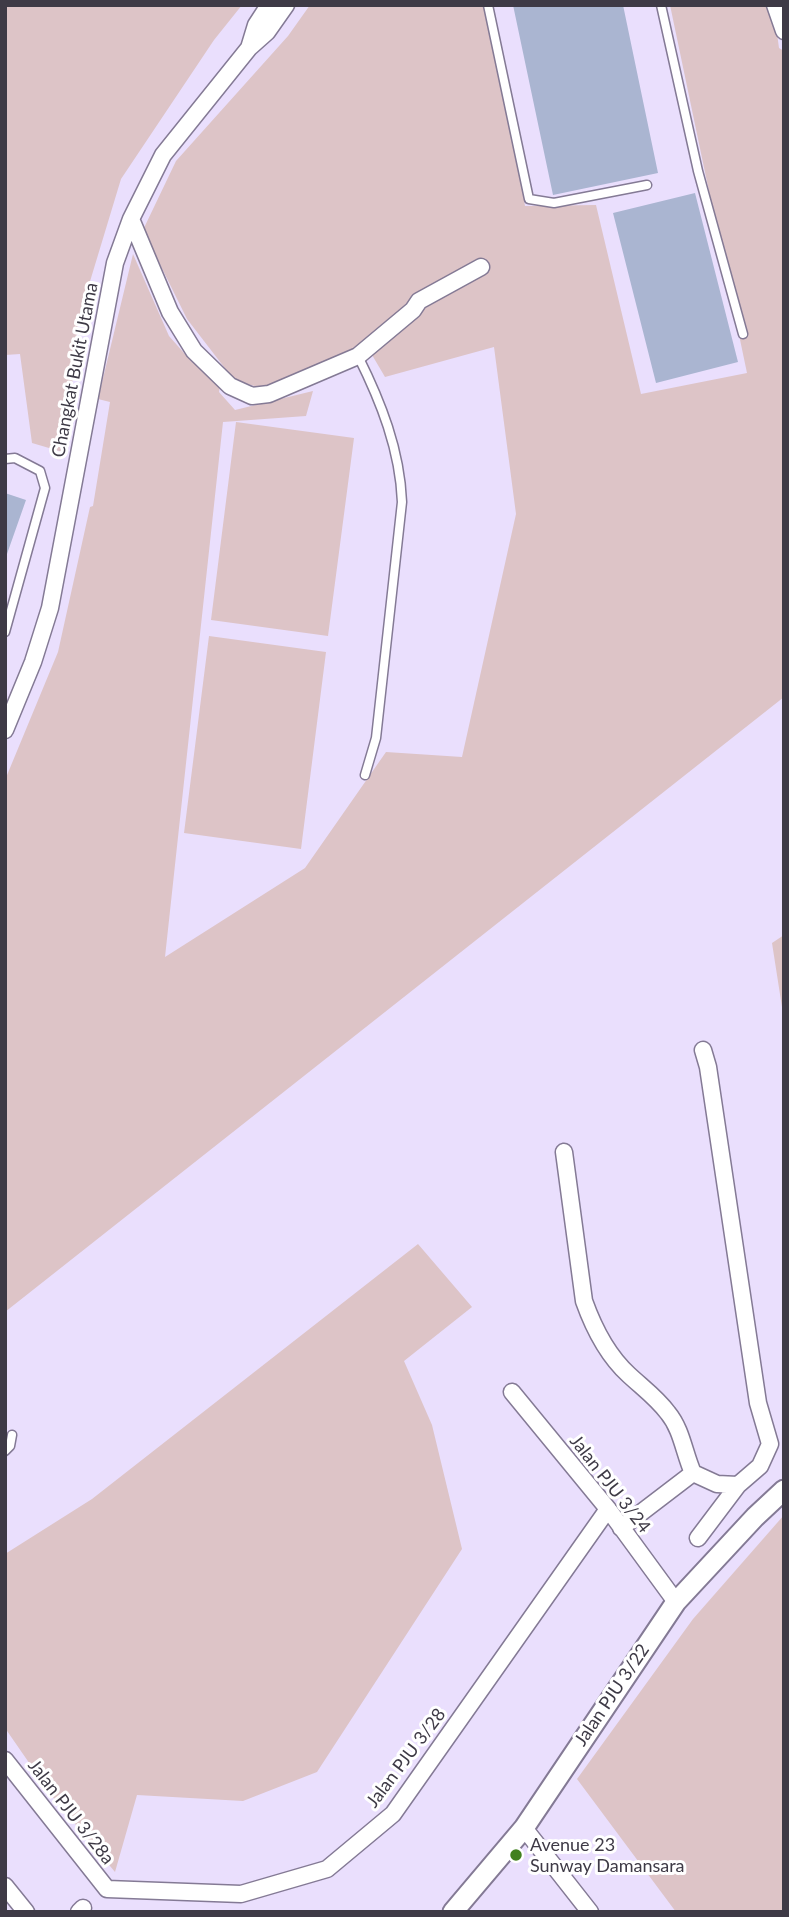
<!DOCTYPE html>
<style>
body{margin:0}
#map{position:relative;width:789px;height:1917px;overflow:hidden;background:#eadffd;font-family:Lato,sans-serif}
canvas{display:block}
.frame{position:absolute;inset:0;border:7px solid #3e3a46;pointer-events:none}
</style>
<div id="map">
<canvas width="789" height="1917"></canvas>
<div class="frame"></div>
</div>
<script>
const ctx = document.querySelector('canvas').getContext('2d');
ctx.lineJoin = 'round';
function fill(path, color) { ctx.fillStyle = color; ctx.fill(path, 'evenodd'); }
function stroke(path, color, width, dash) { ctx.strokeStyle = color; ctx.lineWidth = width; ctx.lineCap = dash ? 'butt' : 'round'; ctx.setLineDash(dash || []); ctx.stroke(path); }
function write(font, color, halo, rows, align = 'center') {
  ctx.font = font + ' Lato,sans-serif'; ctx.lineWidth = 6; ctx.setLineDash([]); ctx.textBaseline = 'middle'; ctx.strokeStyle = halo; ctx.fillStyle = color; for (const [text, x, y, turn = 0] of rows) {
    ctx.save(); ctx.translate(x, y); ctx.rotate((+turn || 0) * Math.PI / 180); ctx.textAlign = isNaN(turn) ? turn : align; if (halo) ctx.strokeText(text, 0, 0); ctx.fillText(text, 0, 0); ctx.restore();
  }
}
fill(new Path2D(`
 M 5,5 L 242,5 L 214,40 L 121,179 L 78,321 L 66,453 L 32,443 L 20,354 L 5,355 Z
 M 310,5 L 493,5 L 525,206 L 596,205 L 641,394 L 747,373 L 670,5 L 773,5 L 779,48 L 784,51 L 784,697 L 5,1312 L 5,780 L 58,652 L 90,507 L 93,506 L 110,402 L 98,399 L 133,254 L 169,336 L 192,362 L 221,379 L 219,392 L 235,410 L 313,391 L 306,416 L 223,422 L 165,957 L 305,868 L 386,752 L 462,757 L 516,514 L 494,347 L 385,377 L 365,343 L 297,375 L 261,388 L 234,380 L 187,319 L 143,230 L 176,161 L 288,36 Z
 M 236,422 L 354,438 L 328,636 L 211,620 Z
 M 209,636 L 326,652 L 301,849 L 184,833 Z
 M 784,935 L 784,1020 L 772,943 Z
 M 418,1244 L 472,1307 L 404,1361 L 432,1425 L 462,1549 L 317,1772 L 243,1801 L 137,1795 L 115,1872 L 52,1796 L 5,1728 L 5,1554 L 92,1499 Z
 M 784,1515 L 784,1912 L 676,1912 L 577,1779 L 693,1619 Z`), '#ddc4c7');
fill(new Path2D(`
 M 513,5 L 623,5 L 658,173 L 553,195 Z
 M 695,193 L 738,362 L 656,383 L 613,213 Z
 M 5,493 L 26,500 L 7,554 L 5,554 Z`), '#aab5d1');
const service = new Path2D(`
 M 488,5 L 529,199 L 554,203 L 647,185
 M 661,5 L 698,171 L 743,334
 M 358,356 C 381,402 400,450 402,502 L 376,738 L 365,775
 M 5,459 L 15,458 L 40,471 L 45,488 L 5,632
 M 5,1451 L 10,1446 L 12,1435`);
const minor = new Path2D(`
 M 775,5 L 784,31
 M 249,48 L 256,25 L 269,5
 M 131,219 L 170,312 L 194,351 L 230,386 L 252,396 L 269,394 L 358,356 L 413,310 L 419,301 L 481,267
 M 5,730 L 33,662 L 50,608 L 115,263 L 131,219 L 163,155 L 249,48 L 267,32 L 286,5
 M 564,1152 L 584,1301 C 594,1329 607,1355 629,1375 C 643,1388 657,1398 668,1413 C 682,1430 684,1453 693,1473 L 717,1484 L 738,1485
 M 512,1392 L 608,1509 L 676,1602
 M 621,1528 L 693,1473
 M 698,1538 L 738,1485 L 760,1466 L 770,1444 L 758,1403 L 708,1067 L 703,1050
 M 5,1760 L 107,1889 L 241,1894 L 327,1869 L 393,1814 L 608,1509
 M 524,1828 L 590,1912
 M 5,1886 L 26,1912
 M 79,1912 L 83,1908`);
const tertiary = new Path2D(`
 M 453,1912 L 524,1828 L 676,1602 L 755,1517 L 784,1490`);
stroke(service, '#847a95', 11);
stroke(minor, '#847a95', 19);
stroke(tertiary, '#847a95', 23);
stroke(service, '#fff', 8);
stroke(minor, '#fff', 16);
stroke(tertiary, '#fff', 19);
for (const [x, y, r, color] of [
 [516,1855,7,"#41801e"]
]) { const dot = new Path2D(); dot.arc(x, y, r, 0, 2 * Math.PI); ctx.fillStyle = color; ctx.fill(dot); stroke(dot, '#fff', 2.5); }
write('18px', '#3e3a46', '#fff', [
 ["Changkat Bukit Utama",75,370,-79],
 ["Jalan PJU 3/24",610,1484,52],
 ["Jalan PJU 3/22",612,1695,-56],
 ["Jalan PJU 3/28",406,1758,-53],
 ["Jalan PJU 3/28a",71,1812,52]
]);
write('18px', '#3e3a46', '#fff', [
 ["Avenue 23",530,1845],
 ["Sunway Damansara",530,1866]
], 'left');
</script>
